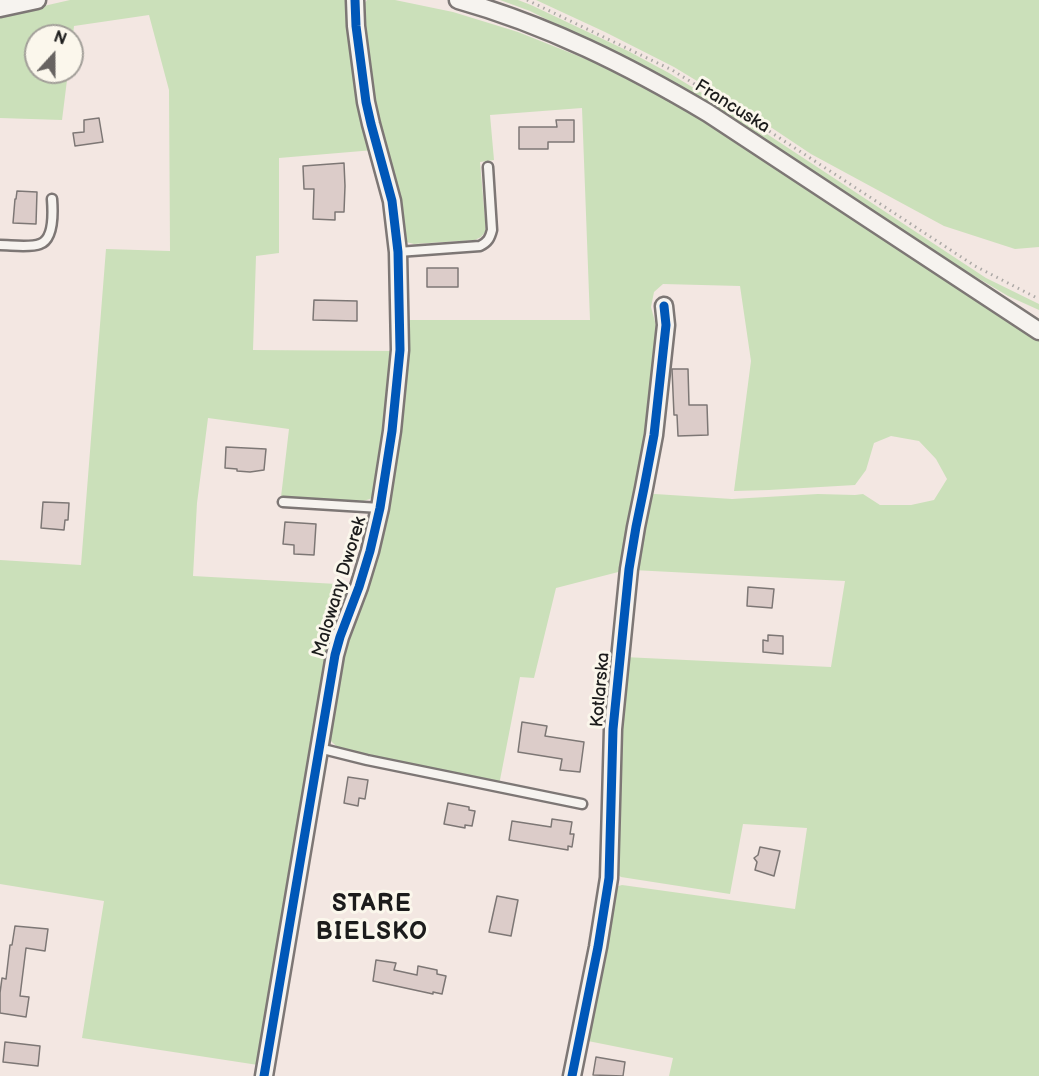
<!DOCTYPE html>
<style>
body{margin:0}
#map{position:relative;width:1039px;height:1076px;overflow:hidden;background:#f3e7e2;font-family:"Balsamiq Sans",sans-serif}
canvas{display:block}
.north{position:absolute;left:24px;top:24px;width:60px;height:60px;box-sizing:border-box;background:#fbf7ec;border:2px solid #a29f99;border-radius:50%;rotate:21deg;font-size:16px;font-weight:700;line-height:24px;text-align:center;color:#1c1c1c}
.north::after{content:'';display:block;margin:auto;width:21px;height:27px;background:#676361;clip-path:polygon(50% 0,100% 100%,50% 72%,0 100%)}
</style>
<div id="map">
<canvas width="1039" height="1076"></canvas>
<div class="north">N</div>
</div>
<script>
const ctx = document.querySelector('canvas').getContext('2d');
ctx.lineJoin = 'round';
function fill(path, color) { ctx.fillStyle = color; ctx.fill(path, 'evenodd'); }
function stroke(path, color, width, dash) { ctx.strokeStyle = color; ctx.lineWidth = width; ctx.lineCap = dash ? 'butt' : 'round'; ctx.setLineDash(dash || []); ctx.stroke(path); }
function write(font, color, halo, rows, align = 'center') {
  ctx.font = font + ' "Balsamiq Sans",sans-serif'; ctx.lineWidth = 6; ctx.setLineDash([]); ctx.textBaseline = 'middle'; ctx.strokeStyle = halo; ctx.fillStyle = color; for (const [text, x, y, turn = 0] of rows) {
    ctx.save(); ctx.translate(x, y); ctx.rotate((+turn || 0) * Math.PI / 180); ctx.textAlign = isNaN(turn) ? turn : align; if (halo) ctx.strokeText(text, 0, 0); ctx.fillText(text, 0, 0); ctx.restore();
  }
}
fill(new Path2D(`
 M 70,0 L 346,0 L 348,3 L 374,150 L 279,158 L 279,253 L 256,256 L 253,350 L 395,351 L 375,494 L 370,499 L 363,501 L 281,497 L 289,429 L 208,418 L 197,503 L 193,576 L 355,585 L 258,1065 L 82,1038 L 104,901 L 0,884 L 0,560 L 81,565 L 106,249 L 170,251 L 169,90 L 149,15 L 74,26 L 72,42 L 72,36 L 36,36 L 36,72 L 68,72 L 62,120 L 0,118 L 0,16 Z
 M 367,0 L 395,0 L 453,12 L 518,32 L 611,69 L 681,106 L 954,286 L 1039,339 L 1039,1076 L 669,1076 L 673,1058 L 583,1040 L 615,887 L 622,885 L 795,909 L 807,828 L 743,824 L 730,894 L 621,877 L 617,874 L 614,868 L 624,657 L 831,667 L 845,581 L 633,570 L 649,495 L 655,494 L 732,499 L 818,494 L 855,495 L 863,494 L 880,505 L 911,505 L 934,500 L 947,479 L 936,459 L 919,441 L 891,436 L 874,443 L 866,470 L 855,485 L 769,490 L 734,491 L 751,361 L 740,286 L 663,284 L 654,292 L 651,307 L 660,340 L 626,570 L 556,588 L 534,678 L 520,677 L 499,785 L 363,755 C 347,751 334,750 326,733 L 339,662 L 363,592 L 404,320 L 590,320 L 582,108 L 490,115 L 494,160 L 480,162 L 486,231 L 481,237 L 475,240 L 414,244 L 406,242 L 402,238 L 370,102 L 362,7 Z
 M 500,0 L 518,0 L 531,5 L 628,51 L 669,73 L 735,113 L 986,278 L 1039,304 L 1039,310 L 1008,296 L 939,255 L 748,129 L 675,84 L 530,11 Z
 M 536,0 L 1039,0 L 1039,247 L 1015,249 L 944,226 L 811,154 L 748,112 L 674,67 L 605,32 Z`), '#cbe0ba');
const building = new Path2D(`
 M 99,118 L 103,142 L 75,146 L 73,133 L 84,132 L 84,120 Z
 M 556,120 L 574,120 L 574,142 L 548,142 L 548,149 L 519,149 L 519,127 L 557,127 Z
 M 344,163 L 345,186 L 344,212 L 335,212 L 335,220 L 313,219 L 314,189 L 304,189 L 303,166 Z
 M 17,191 L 37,192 L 36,224 L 13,223 L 15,199 L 16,199 Z
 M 427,268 L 458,268 L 458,287 L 427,287 Z
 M 314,300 L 357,301 L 357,321 L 313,320 Z
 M 672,369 L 688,369 L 689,405 L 707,405 L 708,435 L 678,436 L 677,415 L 674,415 Z
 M 226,447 L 266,449 L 264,470 L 250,472 L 237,471 L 237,469 L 225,468 Z
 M 43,502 L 69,503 L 68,520 L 65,520 L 64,530 L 41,528 Z
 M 285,522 L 316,524 L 314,555 L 294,554 L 294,545 L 283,544 Z
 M 748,587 L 774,589 L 772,608 L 747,606 Z
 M 768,635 L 783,636 L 783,654 L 763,652 L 763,640 L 768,641 Z
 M 522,722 L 547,726 L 545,736 L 584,742 L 580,772 L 560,770 L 562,759 L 518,752 Z
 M 348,777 L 368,780 L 365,799 L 359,798 L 358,806 L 344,803 Z
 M 448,803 L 469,807 L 469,810 L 475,811 L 472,826 L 465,825 L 465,828 L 444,824 Z
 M 552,819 L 572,822 L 570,834 L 574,834 L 572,847 L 568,846 L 568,850 L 509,840 L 512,821 L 551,827 Z
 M 760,847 L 780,851 L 774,876 L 755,870 L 757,862 L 754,858 L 758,855 Z
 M 497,896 L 518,900 L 511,936 L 489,932 Z
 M 15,926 L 48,929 L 45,951 L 26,948 L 20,996 L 29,997 L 26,1017 L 0,1013 L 0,993 L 2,978 L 6,979 L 10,945 L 12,945 Z
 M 376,960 L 396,963 L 394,970 L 417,975 L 418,966 L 437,970 L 437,974 L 446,976 L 442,994 L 433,992 L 433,994 L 373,981 Z
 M 5,1042 L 40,1046 L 38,1066 L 3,1062 Z
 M 596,1057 L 625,1062 L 623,1076 L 593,1075 Z`);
fill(building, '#dcccc9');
stroke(building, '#7d7775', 1.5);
const service = new Path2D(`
 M 0,245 C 11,245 30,248 40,244 C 54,239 53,212 52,199
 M 398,252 L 480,246 C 488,242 490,238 492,230 L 488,167
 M 283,502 L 380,508
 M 319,748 L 367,760 L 582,804`);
const minor = new Path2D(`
 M 458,0 C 547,25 629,66 708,113 L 1039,331
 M 0,8 L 37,0
 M 264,1076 L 335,655 L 340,637 L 359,587 L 370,551 L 380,508 L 392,431 L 400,350 L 398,252 L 392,201 L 371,124 L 366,102 L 356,26 L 355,0
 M 572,1076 L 598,947 L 609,878 L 613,729 L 629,569 L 636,527 L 644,488 L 654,435 L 666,325 L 664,306`);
stroke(service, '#7d7775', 13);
stroke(minor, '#7d7775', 21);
stroke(new Path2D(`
 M 527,0 L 672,70 L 746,116 L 975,266 L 1039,299`), '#aca9a6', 3, [1.5, 4.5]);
stroke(service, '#f6f3ef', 8);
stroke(minor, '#f6f3ef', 16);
stroke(new Path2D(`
 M 264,1076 L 335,655 L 340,637 L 359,587 L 370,551 L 380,508 L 392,431 L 400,350 L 398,252 L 392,201 L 371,124 L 366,102 L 356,26 L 355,0
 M 572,1076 L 598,947 L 609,878 L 613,729 L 629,569 L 636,527 L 644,488 L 654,435 L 666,325 L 664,306`), '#0057b8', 9);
write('18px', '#1c1c1c', '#fbf7ec', [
 ["Francuska",732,107,32],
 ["Malowany Dworek",340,587,-73],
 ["Kotlarska",601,690,-85]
]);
ctx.letterSpacing = '1.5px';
write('bold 24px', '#1c1c1c', '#fbf7ec', [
 ["STARE",372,905],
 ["BIELSKO",372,933]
]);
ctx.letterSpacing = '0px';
</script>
